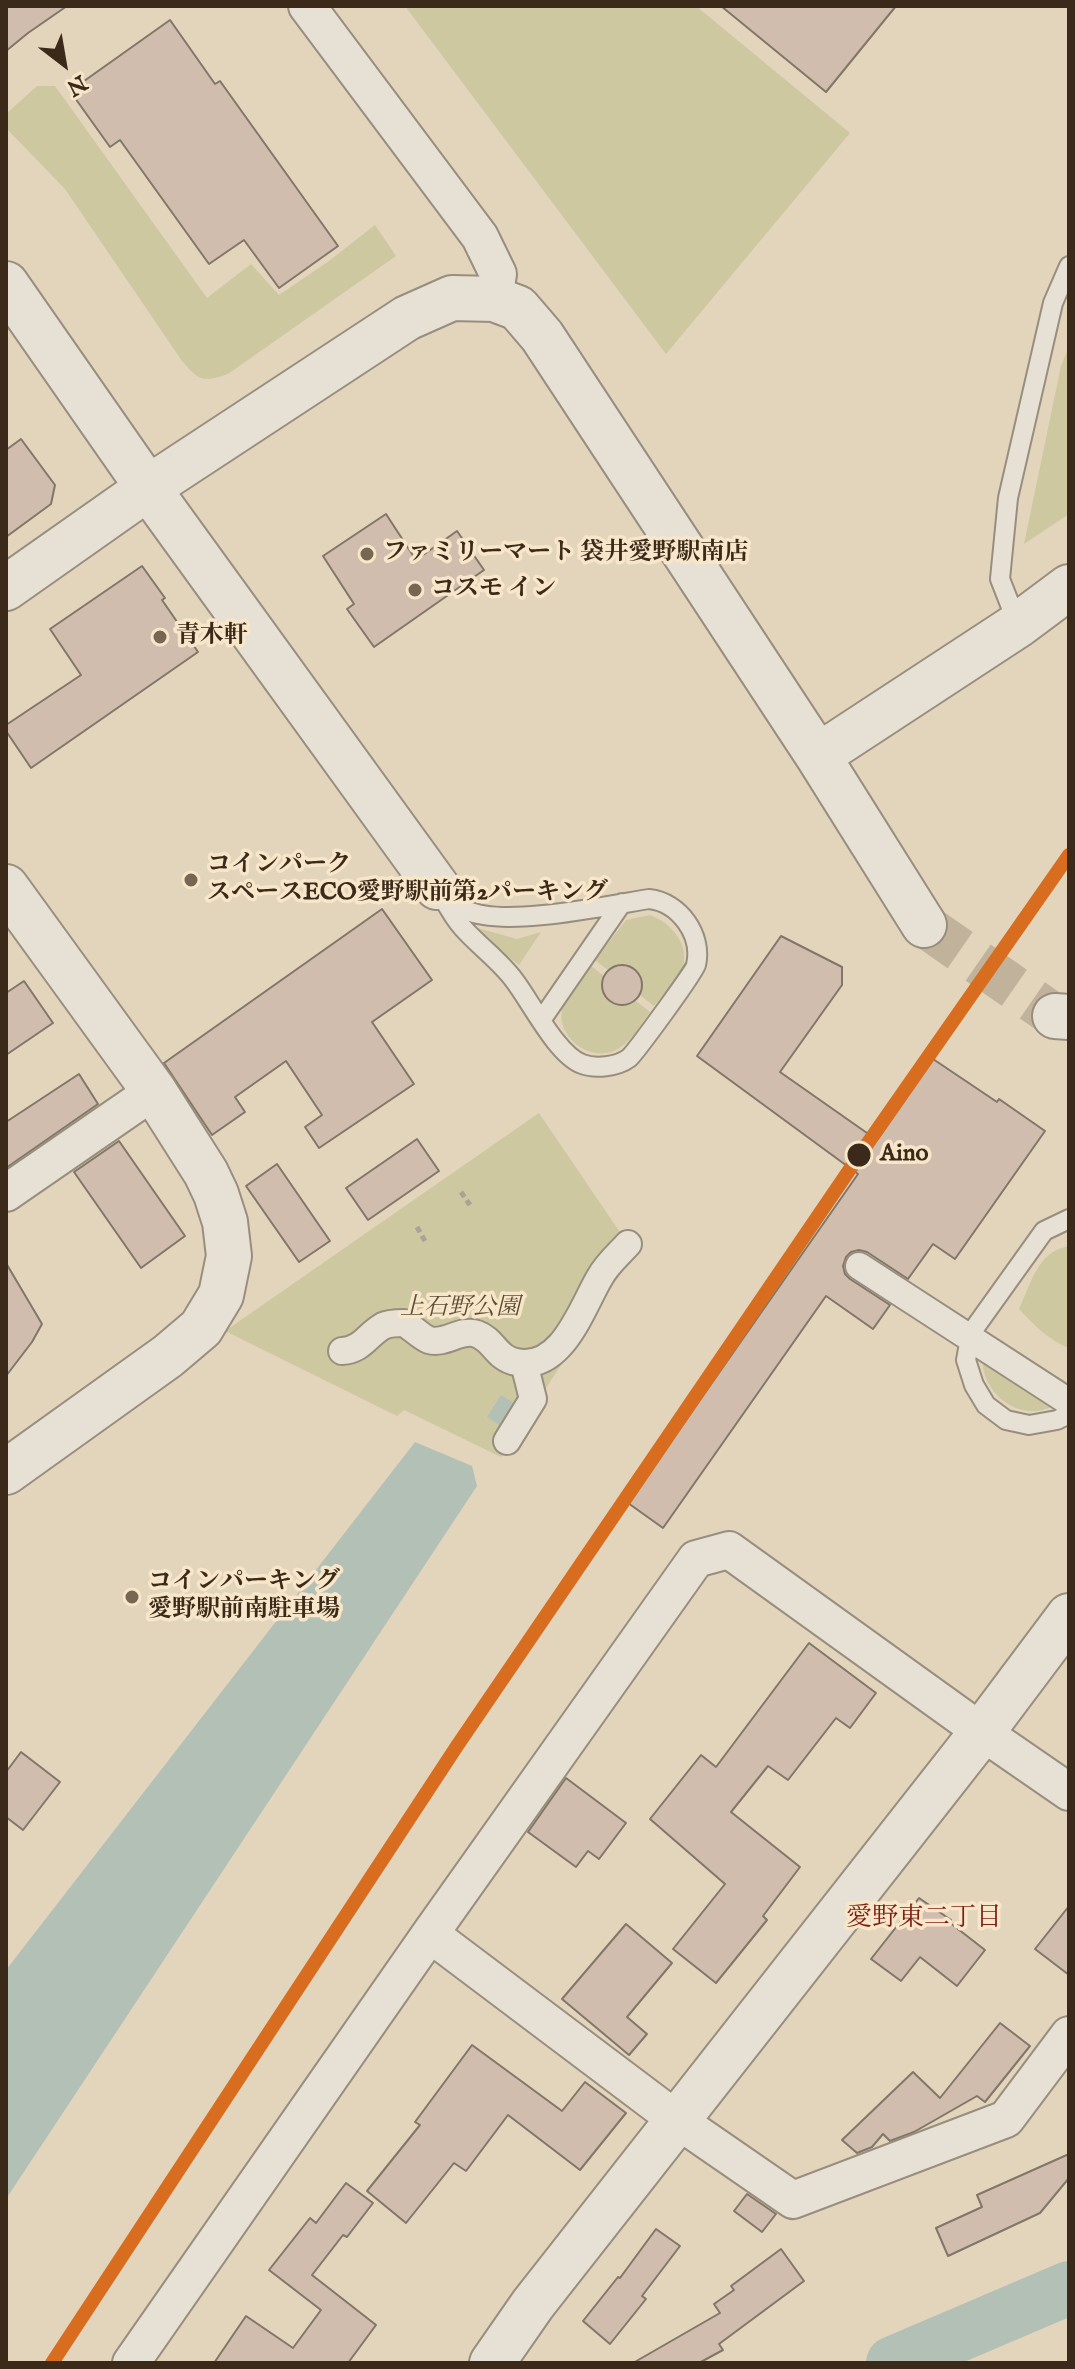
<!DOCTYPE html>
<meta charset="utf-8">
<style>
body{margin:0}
#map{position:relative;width:1075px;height:2369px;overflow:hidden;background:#e3d4bc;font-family:"IM FELL English",serif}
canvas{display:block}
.frame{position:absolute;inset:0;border:8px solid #3b2a19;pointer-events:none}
.north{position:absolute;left:24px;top:24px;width:80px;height:80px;-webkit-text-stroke:6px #f7e6c9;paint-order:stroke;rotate:149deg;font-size:22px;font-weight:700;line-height:32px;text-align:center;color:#3b2a19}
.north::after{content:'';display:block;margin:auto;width:28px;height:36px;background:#3b2a19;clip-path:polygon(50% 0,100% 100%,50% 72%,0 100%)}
</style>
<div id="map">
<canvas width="1075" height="2369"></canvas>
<div class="frame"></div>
<div class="north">N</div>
</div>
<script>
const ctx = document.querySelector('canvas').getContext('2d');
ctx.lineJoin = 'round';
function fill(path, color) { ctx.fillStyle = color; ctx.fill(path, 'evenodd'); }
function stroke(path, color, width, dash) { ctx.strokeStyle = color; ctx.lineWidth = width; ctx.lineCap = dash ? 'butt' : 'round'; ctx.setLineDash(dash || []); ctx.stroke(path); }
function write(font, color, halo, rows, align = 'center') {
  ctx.font = font + ' "IM FELL English","Noto Serif JP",serif'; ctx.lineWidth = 7; ctx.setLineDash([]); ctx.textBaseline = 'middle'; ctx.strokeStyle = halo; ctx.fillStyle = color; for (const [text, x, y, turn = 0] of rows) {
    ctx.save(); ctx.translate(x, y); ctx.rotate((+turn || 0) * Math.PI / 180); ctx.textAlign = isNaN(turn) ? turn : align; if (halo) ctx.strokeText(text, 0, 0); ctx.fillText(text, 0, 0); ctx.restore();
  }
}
fill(new Path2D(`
 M 405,6 L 696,6 L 850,133 L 666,354 Z
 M 37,86 L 55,86 L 207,298 L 251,264 L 279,295 L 329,261 L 375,225 L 396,256 L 228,374 C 202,383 200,381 182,361 L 65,189 L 6,128 L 6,114 Z
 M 1069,346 L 1069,514 L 1024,544 L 1061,366 Z
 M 650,915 C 675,924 694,951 679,976 C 672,987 662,996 654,1006 L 595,960 L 626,920 Z
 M 467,925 L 517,939 L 541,932 L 519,965 Z
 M 590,965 L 650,1012 C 641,1024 632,1041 618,1049 C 589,1066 549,1032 565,1001 C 572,989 583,977 590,965 Z
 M 539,1113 L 634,1253 L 501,1457 L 404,1410 L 397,1416 L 225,1331 Z
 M 1069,1246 L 1069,1348 C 1048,1340 1034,1325 1019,1309 C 1032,1282 1037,1252 1069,1246 Z
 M 989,1334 L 1069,1390 C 1035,1442 960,1389 989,1334 Z`), '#cec8a0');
fill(new Path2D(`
 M 501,1395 L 521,1407 L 507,1430 L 487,1417 Z
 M 415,1442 L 472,1466 L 477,1486 L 6,2199 L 6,1970 Z`), '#b3c0b6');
stroke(new Path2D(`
 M 893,2363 L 1069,2288`), '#b3c0b6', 54);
const building = new Path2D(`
 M 6,6 L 67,6 L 28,33 L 6,51 Z
 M 721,6 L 896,6 L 826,92 Z
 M 170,20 L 215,84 L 220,81 L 338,246 L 279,288 L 244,240 L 209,264 L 120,140 L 110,147 L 70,91 Z
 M 21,439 L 55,485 L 51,504 L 6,537 L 6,450 Z
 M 386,514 L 416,560 L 457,531 L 484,570 L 374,647 L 347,609 L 354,604 L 323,556 Z
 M 142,566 L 165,598 L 162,600 L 198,652 L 31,768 L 6,731 L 6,725 L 81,675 L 50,629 Z
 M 382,909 L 432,980 L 372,1022 L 414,1084 L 319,1148 L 305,1127 L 322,1115 L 286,1061 L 235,1097 L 245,1112 L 212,1135 L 164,1063 Z
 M 781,936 L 842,967 L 842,985 L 780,1072 L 877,1140 L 933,1059 L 997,1102 L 999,1099 L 1045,1131 L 955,1259 L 933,1244 L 908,1279 L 867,1252 L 859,1250 L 851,1252 L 846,1257 L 843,1266 L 845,1274 L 850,1279 L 890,1305 L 873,1329 L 826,1296 L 663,1528 L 628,1503 L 858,1174 L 697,1056 Z
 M602 985a20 20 0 1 1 40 0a20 20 0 1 1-40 0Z
 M 24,981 L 53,1023 L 6,1055 L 6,993 Z
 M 79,1074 L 98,1104 L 6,1168 L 6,1122 Z
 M 417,1139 L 439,1171 L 368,1220 L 346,1188 Z
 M 119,1141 L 185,1236 L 141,1268 L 74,1172 Z
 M 277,1164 L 330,1241 L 299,1262 L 246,1186 Z
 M 6,1263 L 42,1324 L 32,1342 L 6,1376 Z
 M 809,1643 L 876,1693 L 850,1728 L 836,1718 L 788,1780 L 768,1766 L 731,1812 L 800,1867 L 763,1916 L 767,1920 L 716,1983 L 673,1949 L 725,1884 L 650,1819 L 701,1755 L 716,1767 Z
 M 21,1752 L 60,1782 L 23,1830 L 6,1817 L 6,1772 Z
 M 566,1778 L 626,1823 L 599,1859 L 588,1851 L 576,1867 L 528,1832 Z
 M 919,1898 L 951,1920 L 949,1922 L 985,1950 L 957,1986 L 920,1957 L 901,1981 L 871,1959 Z
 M 1069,1906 L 1069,1975 L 1035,1949 Z
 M 626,1924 L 672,1963 L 627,2017 L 647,2034 L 629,2055 L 562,1999 Z
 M 1000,2023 L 1030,2046 L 985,2102 L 977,2096 L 914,2132 L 890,2141 L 883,2134 L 872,2147 L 857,2153 L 842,2140 L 913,2072 L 940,2098 Z
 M 472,2045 L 562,2111 L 585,2082 L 626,2113 L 580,2170 L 508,2115 L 466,2171 L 454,2163 L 406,2223 L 367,2191 L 420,2125 L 415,2122 Z
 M 1069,2154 L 1069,2178 L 1040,2213 L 948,2256 L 936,2228 L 982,2207 L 977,2195 Z
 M 346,2183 L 373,2203 L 347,2237 L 343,2235 L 312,2275 L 376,2325 L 348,2363 L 214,2363 L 246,2316 L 293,2348 L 321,2310 L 269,2270 L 310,2218 L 316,2223 Z
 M 747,2194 L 776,2214 L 762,2232 L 734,2211 Z
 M 656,2229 L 680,2246 L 642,2296 L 646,2299 L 610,2344 L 583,2321 L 618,2277 L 620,2278 Z
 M 781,2249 L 804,2281 L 719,2344 L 723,2350 L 699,2363 L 633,2363 L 720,2313 L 714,2304 L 734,2290 L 731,2286 Z`);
fill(building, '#d0bdad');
stroke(building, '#817668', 2);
stroke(new Path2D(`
 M 924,925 L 1055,1016`), '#c1b29b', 44, [44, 22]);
const service = new Path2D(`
 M 1018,625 L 1000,579 L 1008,498 L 1053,303 L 1069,266
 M 437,887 C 446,895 455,905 466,910 C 502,928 606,906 649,899 C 679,902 703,935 696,965 C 695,971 635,1053 629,1058 C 617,1067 595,1069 582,1064 C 557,1055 531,1002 514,980 C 500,961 479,946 463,928 C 452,916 445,901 437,887 Z
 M 542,1019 L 622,903
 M 1069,1219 L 1044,1231 L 971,1333 L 966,1360 L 974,1385 L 986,1405 L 1006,1420 L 1029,1425 L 1057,1420 L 1069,1414`);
const pedestrian = new Path2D(`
 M 859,1266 L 1069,1402
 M 342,1351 C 362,1350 367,1335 383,1326 C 389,1323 397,1323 404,1323 C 412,1327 421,1337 429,1340 C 445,1345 461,1328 477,1334 C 494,1340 496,1358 516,1362 C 562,1372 582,1307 600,1277 C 607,1264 618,1255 628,1244
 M 507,1441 L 533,1399 L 524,1363`);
const minor = new Path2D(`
 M 307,6 L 480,237 L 498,274 L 494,299
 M 6,1193 L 154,1091
 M 430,1934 L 677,2120 L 793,2200 L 1006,2119 L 1069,2035
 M 131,2363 L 430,1934 L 696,1559 L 729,1550 L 982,1732 L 1069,1792`);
const tertiary = new Path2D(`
 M 6,284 L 148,488 L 437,887
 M 6,588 L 148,488 L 407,318 L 452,298 L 494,299 L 518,308 L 542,336 L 818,756 L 924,925
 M 818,756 L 1018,625 L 1069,587
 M 6,887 L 154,1091 L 206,1173 L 216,1194 L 225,1222 L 229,1256 L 221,1295 L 201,1328 L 168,1356 L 6,1472
 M 1055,1016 L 1069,1017
 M 492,2363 L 533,2304 L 982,1732 L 1069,1616`);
stroke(service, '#988e7e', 22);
stroke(pedestrian, '#988e7e', 30);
stroke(minor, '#988e7e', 40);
stroke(tertiary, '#988e7e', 48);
stroke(new Path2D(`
 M 461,1192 L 470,1205
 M 417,1227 L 425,1241`), '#a9a297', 5, [6, 4]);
stroke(service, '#e7e0d4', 18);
stroke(pedestrian, '#e7e0d4', 26);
stroke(minor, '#e7e0d4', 36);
stroke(tertiary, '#e7e0d4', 44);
stroke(new Path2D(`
 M 52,2363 L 457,1746 L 863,1150 L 1069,855`), '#d86d20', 14);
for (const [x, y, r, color] of [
 [367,554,8,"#766652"],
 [415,590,8,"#766652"],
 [160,637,8,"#766652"],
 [191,880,8,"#766652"],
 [859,1155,13,"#3b2a19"],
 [132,1597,8,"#766652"]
]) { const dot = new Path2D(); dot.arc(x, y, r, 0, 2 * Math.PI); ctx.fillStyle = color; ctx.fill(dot); stroke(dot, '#f7e6c9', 3); }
write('bold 24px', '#3b2a19', '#f7e6c9', [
 ["ファミリーマート 袋井愛野駅南店",383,554],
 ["コスモ イン",431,590],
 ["青木軒",176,637],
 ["コインパーク",207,866],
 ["スペースECO愛野駅前第2パーキング",207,894],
 ["コインパーキング",148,1583],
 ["愛野駅前南駐車場",148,1611]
], 'left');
write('bold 24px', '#3b2a19', '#f7e6c9', [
 ["Aino",880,1155]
], 'left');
write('italic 24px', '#5b4f35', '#f7e6c9', [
 ["上石野公園",460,1309]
]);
write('26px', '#7a1f14', '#f7e6c9', [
 ["愛野東二丁目",924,1920]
]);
</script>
